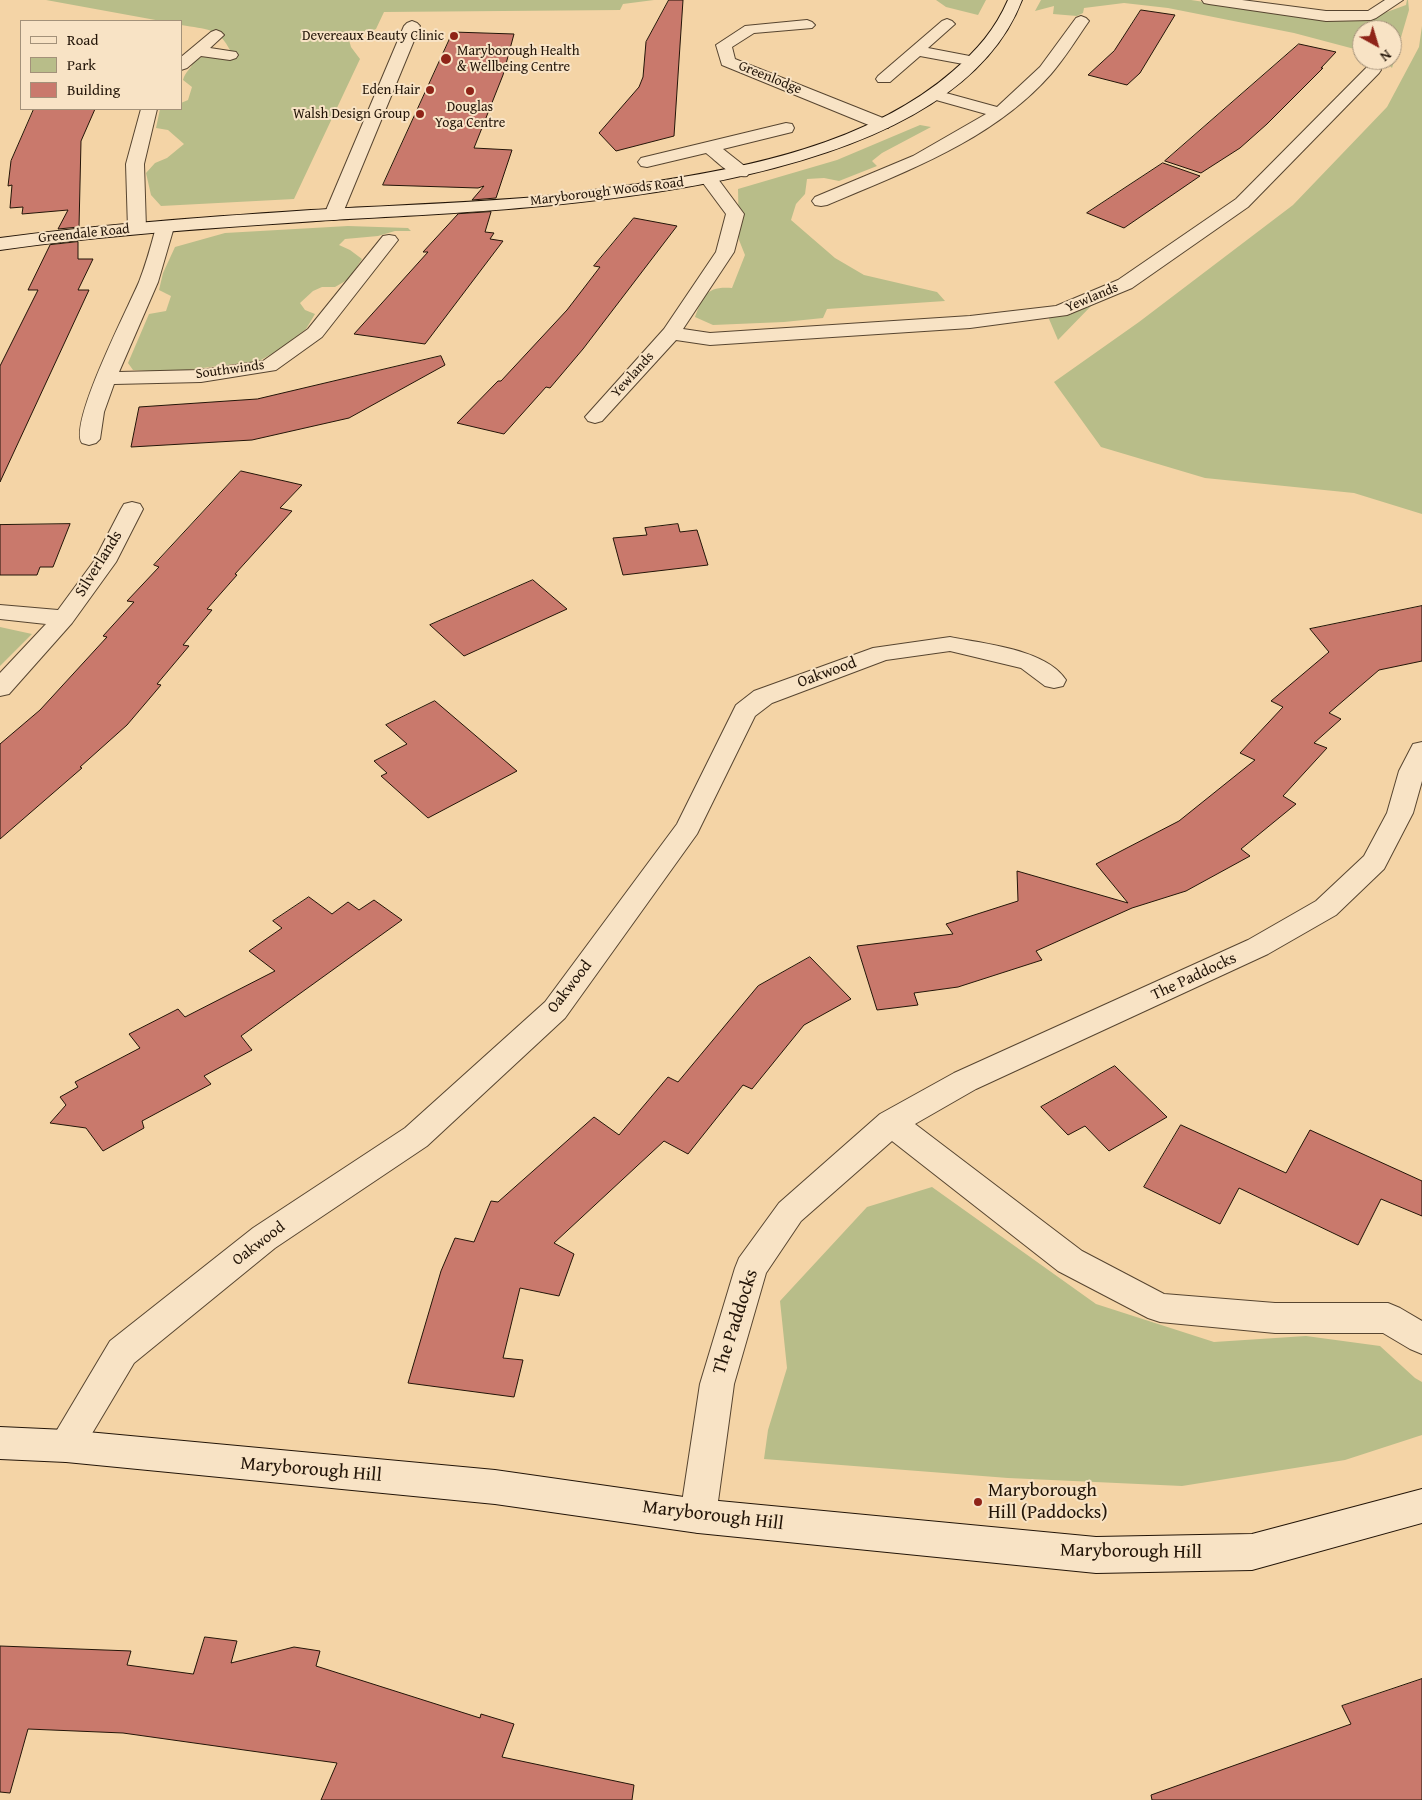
<!DOCTYPE html>
<style>
body{margin:0}
#map{position:relative;width:1422px;height:1800px;overflow:hidden;background:#f4d4a6;font-family:"Gentium Book Plus",serif}
canvas{display:block}
.legend{position:absolute;left:20px;top:20px;width:162px;height:90px;box-sizing:border-box;background:#f8e3c5;border:1px solid #a39179;margin:0;padding:6px 9px;list-style:none;font-size:15px;color:#231508}
.legend li{display:flex;align-items:center;gap:10px;height:25px}
.legend b{width:25px;border:1px solid #a39179}
.north{position:absolute;left:1352px;top:20px;width:50px;height:50px;box-sizing:border-box;background:#f8e3c5;border:1px solid #a39179;border-radius:50%;rotate:141deg;font-size:14px;font-weight:700;line-height:20px;text-align:center;color:#231508}
.north::after{content:'';display:block;margin:auto;width:18px;height:22px;background:#8f2418;clip-path:polygon(50% 0,100% 100%,50% 72%,0 100%)}
</style>
<div id="map">
<canvas width="1422" height="1800"></canvas>
<ul class="legend">
<li><b style="height:6px;background:#f8e3c5"></b>Road</li>
<li><b style="height:14px;background:#b8bd89"></b>Park</li>
<li><b style="height:14px;background:#c9796c"></b>Building</li>
</ul>
<div class="north">N</div>
</div>
<script>
const ctx = document.querySelector('canvas').getContext('2d');
ctx.lineJoin = 'round';
function fill(path, color) { ctx.fillStyle = color; ctx.fill(path, 'evenodd'); }
function stroke(path, color, width, dash) { ctx.strokeStyle = color; ctx.lineWidth = width; ctx.lineCap = dash ? 'butt' : 'round'; ctx.setLineDash(dash || []); ctx.stroke(path); }
function write(font, color, halo, rows, align = 'center') {
  ctx.font = font + ' "Gentium Book Plus",serif'; ctx.lineWidth = 4; ctx.setLineDash([]); ctx.textBaseline = 'middle'; ctx.strokeStyle = halo; ctx.fillStyle = color; for (const [text, x, y, turn = 0] of rows) {
    ctx.save(); ctx.translate(x, y); ctx.rotate((+turn || 0) * Math.PI / 180); ctx.textAlign = isNaN(turn) ? turn : align; if (halo) ctx.strokeText(text, 0, 0); ctx.fillText(text, 0, 0); ctx.restore();
  }
}
fill(new Path2D(`
 M 46,0 L 654,0 L 623,4 L 620,10 L 384,12 L 376,29 L 349,40 L 351,47 L 360,59 L 294,199 L 161,206 L 151,195 L 146,173 L 155,163 L 167,158 L 184,144 L 168,130 L 156,128 L 160,109 L 181,109 L 181,103 L 188,100 L 192,87 L 183,80 C 185,72 191,69 194,61 L 204,56 L 231,52 C 218,26 207,30 181,25 L 181,21 L 161,21 Z
 M 936,0 L 986,0 L 978,15 L 946,7 Z
 M 1041,0 L 1191,0 L 1323,20 L 1365,20 L 1406,5 L 1407,0 L 1408,0 L 1409,10 L 1392,68 L 1384,60 L 1392,60 L 1392,30 L 1362,30 L 1362,51 L 1294,33 L 1168,8 L 1124,3 L 1084,8 L 1083,13 L 1077,16 L 1053,14 L 1054,6 L 1035,11 Z
 M 1422,26 L 1422,514 L 1354,493 L 1205,478 L 1101,447 L 1054,382 L 1139,322 L 1293,205 L 1387,107 L 1419,47 Z
 M 920,125 L 931,127 L 882,153 L 872,161 L 877,166 L 839,181 L 824,178 L 807,179 L 805,194 L 796,204 L 791,220 L 835,258 L 864,275 L 937,292 L 945,301 L 827,309 L 823,318 L 784,322 L 713,325 L 695,317 C 703,296 706,286 732,288 L 745,255 L 739,240 L 738,189 L 837,160 Z
 M 348,226 L 408,228 L 411,231 L 395,231 L 378,236 L 345,239 L 339,245 L 350,250 L 362,259 L 349,279 L 335,287 L 322,287 L 313,291 L 300,303 L 305,310 L 315,314 L 306,329 L 279,350 L 259,361 L 170,372 L 133,370 L 128,363 L 149,314 L 166,311 L 171,296 L 159,290 L 163,273 L 175,247 L 225,233 Z
 M 1093,304 L 1058,340 L 1049,319 L 1050,315 Z
 M 0,627 L 32,634 L 0,666 Z
 M 932,1187 L 1096,1304 L 1214,1342 L 1306,1336 L 1380,1346 L 1415,1378 L 1422,1382 L 1422,1435 L 1345,1460 L 1182,1486 L 1008,1478 L 764,1459 L 768,1430 L 787,1368 L 780,1301 L 867,1207 Z`), '#b8bd89');
const building = new Path2D(`
 M 669,0 L 683,0 L 674,136 L 616,151 L 599,133 L 639,87 L 643,77 L 646,42 Z
 M 1141,10 L 1175,15 L 1140,73 L 1127,85 L 1088,75 L 1114,51 Z
 M 453,32 L 514,34 L 503,75 L 474,148 L 512,150 L 496,198 L 472,200 L 484,186 L 478,188 L 383,185 Z
 M 1299,44 L 1336,52 L 1321,68 L 1323,68 L 1267,124 L 1240,148 L 1201,173 L 1165,161 Z
 M 34,109 L 95,109 L 81,141 L 79,227 L 58,229 L 68,210 L 22,214 L 23,207 L 10,208 L 12,185 L 8,186 L 11,161 Z
 M 1163,163 L 1200,176 L 1124,228 L 1087,213 Z
 M 491,212 L 485,232 L 494,233 L 490,239 L 503,241 L 425,344 L 354,334 L 428,252 L 423,252 L 458,214 Z
 M 634,218 L 677,226 L 583,349 L 550,388 L 546,387 L 504,434 L 457,423 L 498,381 L 501,381 L 567,310 L 600,267 L 594,266 Z
 M 78,242 L 78,259 L 93,259 L 78,290 L 89,290 L 0,482 L 0,366 L 38,290 L 28,290 L 50,245 Z
 M 441,356 L 445,365 L 349,418 L 252,440 L 131,447 L 139,407 L 257,399 Z
 M 241,471 L 302,485 L 280,508 L 292,511 L 235,574 L 237,575 L 207,609 L 212,610 L 183,645 L 189,646 L 157,684 L 161,685 L 127,725 L 80,767 L 82,768 L 0,839 L 0,744 L 40,710 L 107,637 L 103,636 L 134,602 L 127,601 L 159,567 L 154,565 Z
 M 70,524 L 53,567 L 40,567 L 37,575 L 0,575 L 0,525 Z
 M 678,524 L 680,532 L 697,530 L 708,565 L 623,575 L 613,538 L 647,535 L 645,528 Z
 M 533,580 L 567,609 L 464,656 L 430,625 Z
 M 1422,606 L 1422,661 L 1379,670 L 1329,713 L 1341,719 L 1314,743 L 1327,748 L 1283,796 L 1296,804 L 1241,849 L 1250,856 L 1186,891 L 1132,908 L 1036,951 L 1042,960 L 958,987 L 914,993 L 918,1005 L 877,1010 L 857,946 L 953,934 L 946,924 L 1018,901 L 1017,871 L 1128,903 L 1096,864 L 1179,821 L 1255,760 L 1240,753 L 1283,707 L 1271,701 L 1329,652 L 1310,629 Z
 M 435,701 L 517,771 L 428,818 L 381,776 L 387,773 L 374,761 L 407,744 L 386,725 Z
 M 309,897 L 332,914 L 348,902 L 359,910 L 374,900 L 402,920 L 241,1036 L 252,1050 L 204,1076 L 211,1084 L 142,1121 L 144,1128 L 103,1151 L 86,1128 L 50,1123 L 66,1105 L 60,1097 L 78,1087 L 75,1082 L 140,1048 L 129,1034 L 178,1009 L 185,1017 L 275,971 L 249,951 L 282,928 L 273,921 Z
 M 810,957 L 851,999 L 804,1025 L 752,1089 L 743,1085 L 688,1154 L 664,1141 L 554,1243 L 574,1254 L 559,1296 L 520,1288 L 503,1358 L 523,1360 L 514,1397 L 408,1383 L 441,1271 L 455,1238 L 474,1242 L 491,1201 L 498,1202 L 594,1117 L 619,1135 L 668,1077 L 678,1082 L 758,986 Z
 M 1115,1066 L 1167,1117 L 1109,1151 L 1085,1126 L 1068,1135 L 1041,1107 Z
 M 1181,1125 L 1286,1173 L 1310,1130 L 1422,1181 L 1422,1216 L 1381,1199 L 1358,1245 L 1239,1188 L 1220,1224 L 1144,1187 Z
 M 205,1637 L 237,1641 L 231,1663 L 294,1647 L 320,1651 L 316,1666 L 480,1718 L 481,1714 L 514,1724 L 502,1757 L 634,1785 L 632,1800 L 321,1800 L 337,1763 L 123,1733 L 28,1729 L 10,1793 L 0,1792 L 0,1646 L 131,1651 L 127,1665 L 193,1674 Z
 M 1422,1679 L 1422,1800 L 1152,1800 L 1151,1795 L 1351,1724 L 1342,1706 Z`);
fill(building, '#c9796c');
stroke(building, '#231508', 1);
const street = new Path2D(`
 M 1202,0 L 1242,0 L 1326,11 L 1368,11 L 1385,0 L 1403,0 L 1376,18 L 1371,20 L 1326,21 L 1209,4 L 1204,3 Z
 M 1081,16 L 1086,18 L 1089,21 C 1077,38 1065,58 1051,74 C 993,140 907,171 827,205 L 821,206 L 815,205 L 812,201 L 815,197 L 913,156 L 986,114 L 929,98 L 927,95 L 929,92 L 935,90 L 997,107 L 1040,67 L 1076,18 Z
 M 947,19 L 952,21 L 955,24 L 928,48 L 980,58 L 982,61 L 980,64 L 974,66 L 920,56 L 890,82 L 878,82 L 876,79 L 878,76 L 942,21 Z
 M 807,20 L 812,22 L 815,25 L 812,28 L 754,33 L 732,47 L 735,59 L 888,120 L 890,124 L 888,128 L 876,128 L 722,65 L 716,45 L 745,26 Z
 M 412,21 L 417,23 L 420,26 L 342,215 L 339,219 L 333,220 L 327,219 L 324,215 L 404,26 L 407,23 Z
 M 216,30 L 221,32 L 224,35 L 210,48 L 236,52 L 238,55 L 236,58 L 230,60 L 201,56 L 187,68 L 181,70 L 181,57 L 211,32 Z
 M 1373,65 L 1379,67 L 1381,70 L 1379,73 L 1248,207 L 1132,288 L 1067,315 L 970,328 L 710,345 L 676,340 L 602,421 L 595,423 L 588,421 L 585,417 L 664,329 L 716,252 L 726,214 L 700,179 L 703,175 L 709,174 L 715,175 L 744,214 L 734,252 L 683,329 L 710,333 L 970,316 L 1056,306 L 1118,280 L 1236,199 L 1367,67 Z
 M 141,109 L 157,109 L 144,164 L 146,229 L 143,233 L 137,234 L 131,233 L 128,229 L 126,164 Z
 M 786,123 L 792,124 L 794,128 L 792,132 L 723,149 L 747,168 L 750,172 L 747,176 C 732,179 718,162 706,153 L 647,167 L 641,166 L 638,162 L 641,158 Z
 M 165,222 L 171,223 L 174,227 L 158,282 L 119,372 L 201,370 L 263,361 L 308,329 L 383,236 L 389,235 L 395,236 L 398,240 L 322,337 L 276,370 L 201,382 L 114,384 L 104,412 L 100,439 L 96,443 L 89,445 L 82,443 C 68,424 128,308 139,282 C 146,264 151,246 156,227 L 159,223 Z
 M 132,502 L 140,504 L 143,509 L 116,562 L 72,623 L 9,694 L 0,696 L 0,673 L 46,624 L 0,619 L 0,605 L 58,610 L 94,561 L 121,509 L 124,504 Z
 M 950,637 C 984,644 1046,649 1066,680 L 1063,686 L 1054,688 L 1045,686 L 1021,668 L 950,651 L 886,660 L 772,703 L 755,716 L 697,834 L 565,1018 L 427,1146 L 275,1248 L 134,1363 L 78,1457 L 66,1462 L 54,1457 L 48,1446 L 54,1435 L 110,1341 L 253,1228 L 405,1128 L 545,1002 L 677,824 L 736,705 L 754,691 L 873,648 Z
 M 1422,742 L 1422,781 L 1413,813 L 1384,869 L 1336,915 L 1268,954 L 976,1089 L 915,1124 L 1082,1251 L 1164,1294 L 1275,1303 L 1388,1303 L 1400,1308 L 1422,1321 L 1422,1354 L 1410,1349 L 1383,1333 L 1275,1333 L 1160,1322 L 1148,1318 L 1058,1271 L 892,1141 L 801,1221 L 766,1273 L 734,1384 L 716,1516 L 711,1528 L 698,1533 L 685,1528 L 680,1516 L 700,1384 L 735,1268 L 739,1258 L 779,1203 L 880,1114 L 954,1073 L 1248,940 L 1316,901 L 1364,856 L 1387,813 L 1399,771 L 1413,744 Z`);
const secondary = new Path2D(`
 M 1008,0 L 1022,0 C 944,205 501,209 316,221 C 211,228 105,235 0,250 L 0,238 C 103,224 207,217 311,210 C 393,205 476,203 558,195 C 584,192 611,187 638,184 C 744,169 869,144 953,71 C 977,50 995,30 1008,0 Z
 M 0,1427 L 66,1430 L 495,1470 L 698,1499 L 1096,1537 L 1252,1534 L 1422,1489 L 1422,1523 L 1252,1570 L 1096,1573 L 698,1533 L 495,1504 L 66,1462 L 0,1459 Z`);
stroke(street, '#574530', 2);
stroke(secondary, '#231508', 2);
fill(street, '#f8e3c5');
fill(secondary, '#f8e3c5');
for (const [x, y, r, color] of [
 [454,36,5,"#8f2418"],
 [446,59,6,"#8f2418"],
 [430,90,5,"#8f2418"],
 [470,91,5,"#8f2418"],
 [420,114,5,"#8f2418"],
 [978,1502,5,"#8f2418"]
]) { const dot = new Path2D(); dot.arc(x, y, r, 0, 2 * Math.PI); ctx.fillStyle = color; ctx.fill(dot); stroke(dot, '#f8e3c5', 2); }
write('14px', '#231508', '#f8e3c5', [
 ["Devereaux Beauty Clinic",444,36],
 ["Maryborough Health",457,51,"left"],
 ["& Wellbeing Centre",457,67,"left"],
 ["Eden Hair",420,90],
 ["Douglas",470,107,"center"],
 ["Yoga Centre",470,123,"center"],
 ["Walsh Design Group",410,114]
], 'right');
write('14px', '#231508', '#f8e3c5', [
 ["Greenlodge",770,78,22],
 ["Maryborough Woods Road",607,192,-7],
 ["Greendale Road",84,234,-6],
 ["Yewlands",1092,298,-23],
 ["Southwinds",230,370,-8],
 ["Yewlands",633,375,-48]
]);
write('16px', '#231508', '#f8e3c5', [
 ["Silverlands",99,564,-58],
 ["Oakwood",827,673,-20],
 ["The Paddocks",1194,977,-25],
 ["Oakwood",570,987,-52],
 ["Oakwood",259,1244,-37]
]);
write('19px', '#231508', '#f8e3c5', [
 ["The Paddocks",736,1322,-72],
 ["Maryborough Hill",311,1470,5],
 ["Maryborough Hill",713,1516,7],
 ["Maryborough Hill",1131,1552,1]
]);
write('19px', '#231508', '#f8e3c5', [
 ["Maryborough",988,1491],
 ["Hill (Paddocks)",988,1513]
], 'left');
</script>
